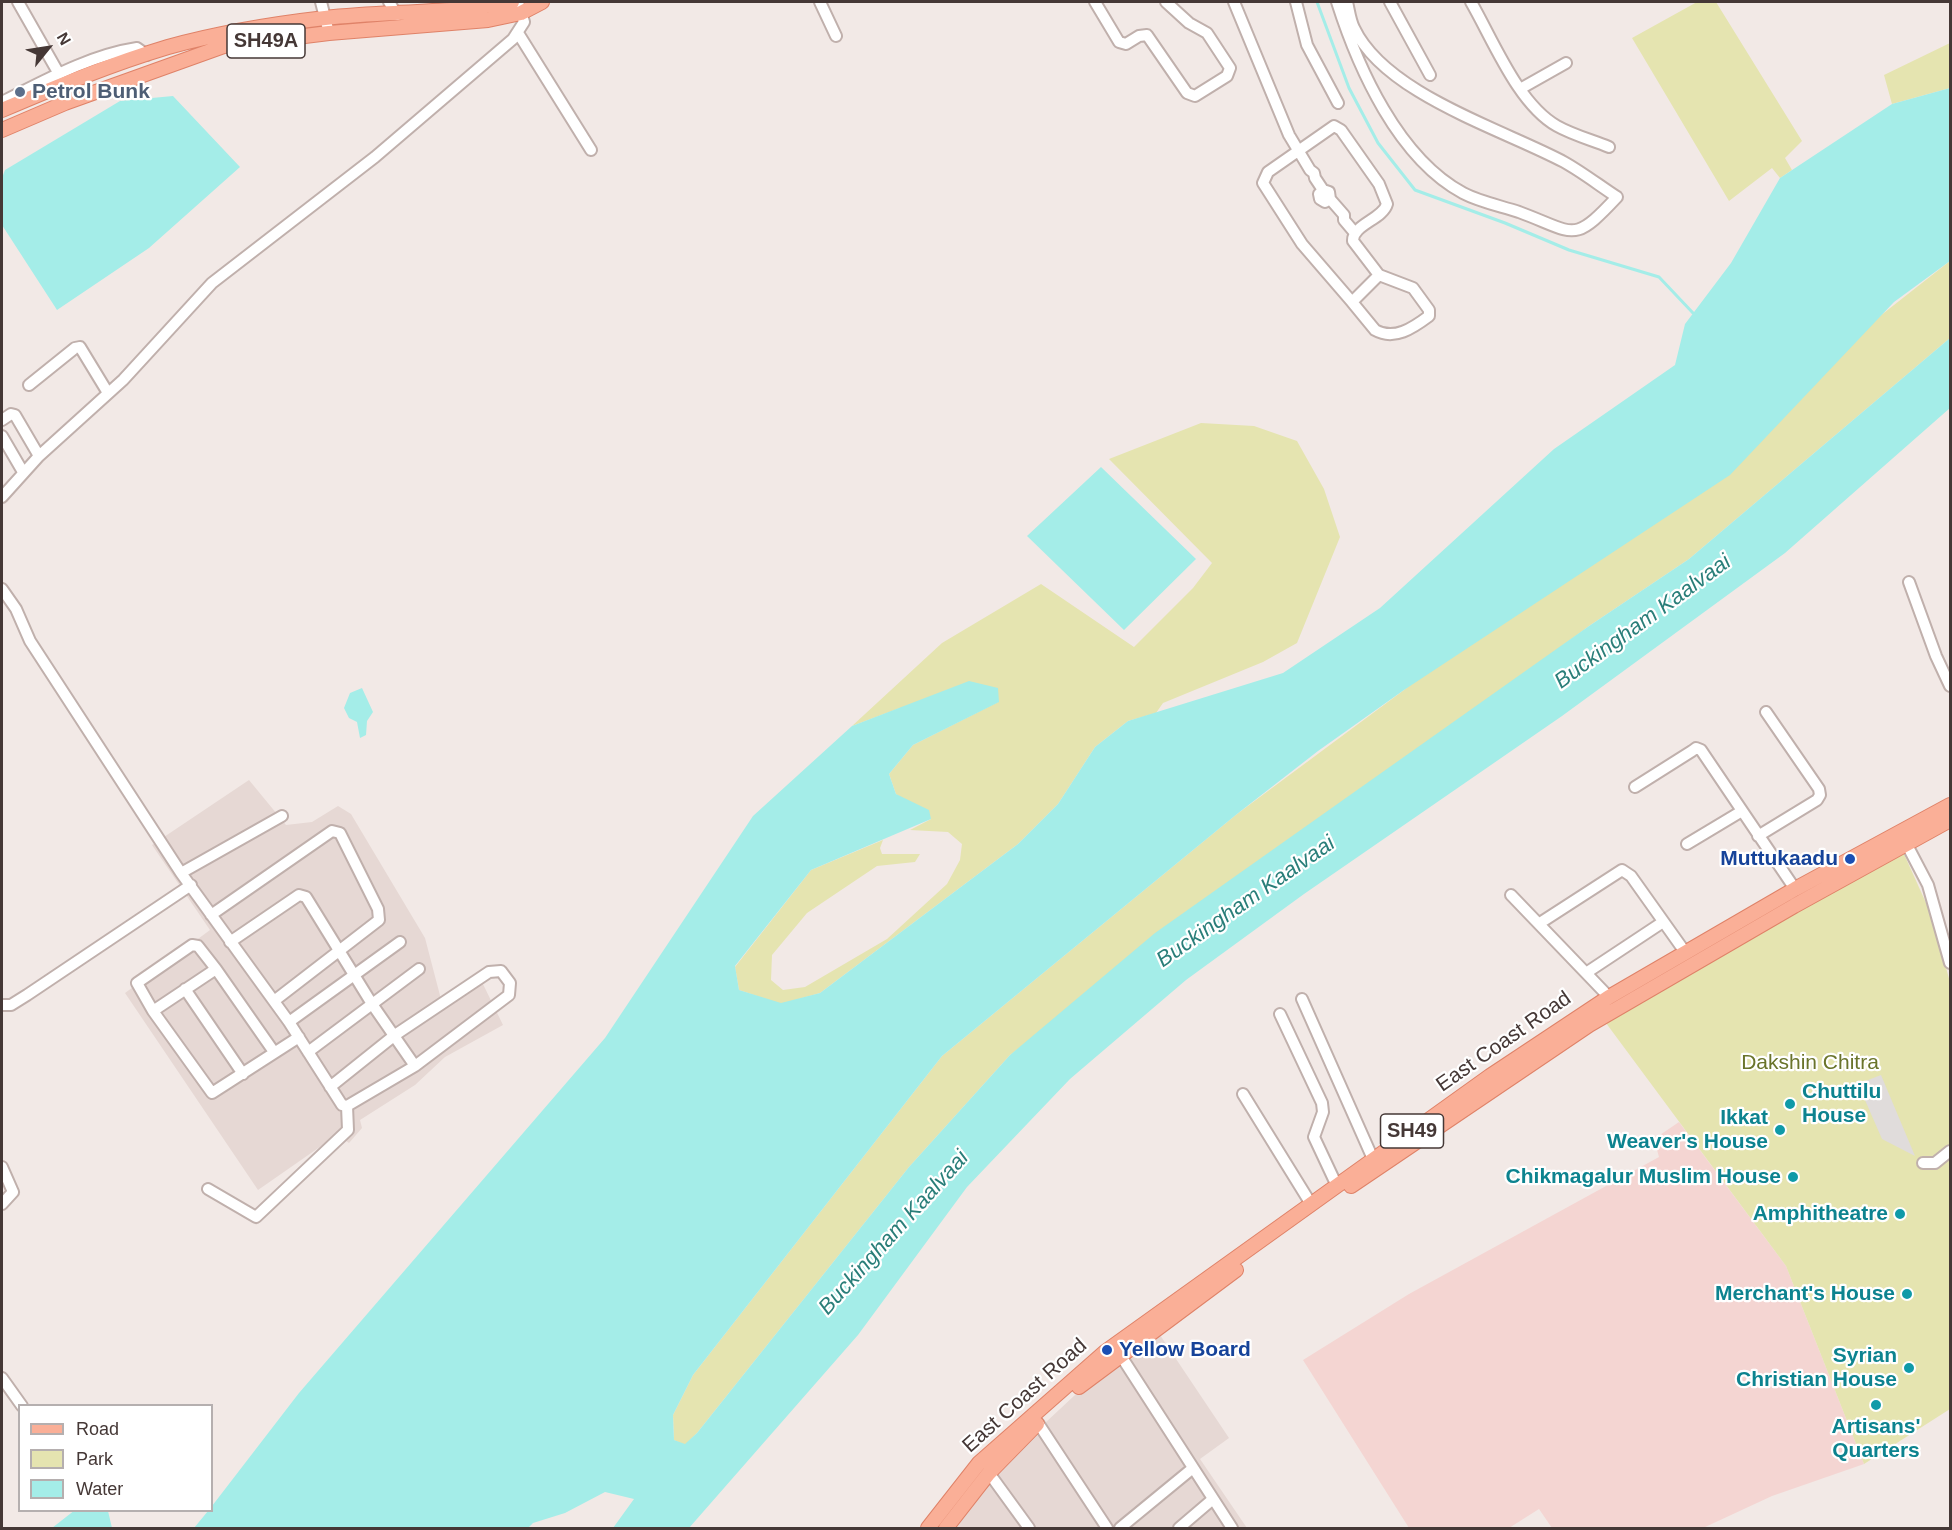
<!DOCTYPE html>
<style>
body{margin:0}
#map{position:relative;width:1952px;height:1530px;overflow:hidden;background:#f2e9e6;font-family:Arial,sans-serif}
canvas{display:block}
.frame{position:absolute;inset:0;border:3px solid #453836;pointer-events:none}
.legend{position:absolute;left:18px;top:1404px;width:195px;height:108px;box-sizing:border-box;background:#fff;border:2px solid #b5afaf;margin:0;padding:8px 10px;list-style:none;font-size:18px;color:#453836}
.legend li{display:flex;align-items:center;gap:12px;height:30px}
.legend b{width:30px;border:2px solid #b5afaf}
.north{position:absolute;left:18px;top:18px;width:60px;height:60px;-webkit-text-stroke:4px #fff;paint-order:stroke;rotate:60deg;font-size:16px;font-weight:700;line-height:24px;text-align:center;color:#453836}
.north::after{content:'';display:block;margin:auto;width:21px;height:27px;background:#453836;clip-path:polygon(50% 0,100% 100%,50% 72%,0 100%)}
</style>
<div id="map">
<canvas width="1952" height="1530"></canvas>
<div class="frame"></div>
<ul class="legend">
<li><b style="height:8px;background:#faaf97"></b>Road</li>
<li><b style="height:16px;background:#e5e4b0"></b>Park</li>
<li><b style="height:16px;background:#a4ede8"></b>Water</li>
</ul>
<div class="north">N</div>
</div>
<script>
const ctx = document.querySelector('canvas').getContext('2d');
ctx.lineJoin = 'round';
function fill(path, color) { ctx.fillStyle = color; ctx.fill(path, 'evenodd'); }
function stroke(path, color, width, dash) { ctx.strokeStyle = color; ctx.lineWidth = width; ctx.lineCap = dash ? 'butt' : 'round'; ctx.setLineDash(dash || []); ctx.stroke(path); }
function write(font, color, halo, rows, align = 'center') {
  ctx.font = font + ' Arial,sans-serif'; ctx.lineWidth = 4.5; ctx.setLineDash([]); ctx.textBaseline = 'middle'; ctx.strokeStyle = halo; ctx.fillStyle = color; for (const [text, x, y, turn = 0] of rows) {
    ctx.save(); ctx.translate(x, y); ctx.rotate((+turn || 0) * Math.PI / 180); ctx.textAlign = isNaN(turn) ? turn : align; if (halo) ctx.strokeText(text, 0, 0); ctx.fillText(text, 0, 0); ctx.restore();
  }
}
fill(new Path2D(`
 M 249,780 L 286,825 L 312,822 L 338,806 L 351,814 L 425,938 L 443,1007 L 480,978 L 503,1025 L 445,1057 L 415,1085 L 360,1120 L 362,1128 L 349,1143 L 337,1135 L 258,1190 L 125,993 L 210,930 L 152,845 Z
 M 1158,1332 L 1229,1438 L 1200,1459 L 1247,1528 L 953,1528 L 1000,1465 L 1075,1395 Z`), '#e6d8d4');
fill(new Path2D(`
 M 1679,1122 L 1786,1266 L 1864,1464 L 1772,1496 L 1703,1528 L 1552,1528 L 1539,1509 L 1509,1528 L 1409,1528 L 1303,1360 L 1409,1294 L 1659,1157 L 1654,1139 Z`), '#f4d5d2');
fill(new Path2D(`
 M 1697,2 L 1716,2 L 1802,141 L 1785,158 L 1792,170 L 1780,178 L 1772,168 L 1729,201 L 1632,38 Z
 M 1950,43 L 1950,88 L 1892,104 L 1884,75 Z
 M 1950,261 L 1950,338 L 1689,559 L 1589,626 L 1010,1055 L 909,1167 L 697,1433 L 685,1445 L 674,1440 L 673,1415 L 693,1375 L 942,1056 L 1237,814 L 1404,690 Z
 M 1201,423 L 1254,426 L 1297,441 L 1324,489 L 1340,537 L 1297,643 L 1263,662 L 1163,703 L 1156,713 L 1128,721 L 1095,747 L 1058,804 L 1018,844 L 820,993 L 781,1004 L 739,990 L 735,967 L 811,870 L 883,840 L 880,848 L 882,854 L 920,854 L 915,862 L 877,866 L 807,913 L 772,955 L 771,980 L 783,990 L 805,987 L 887,939 L 947,884 L 960,860 L 962,844 L 948,832 L 910,830 L 931,819 L 896,794 L 889,774 L 913,745 L 998,702 L 900,708 L 852,726 L 942,643 L 1041,584 L 1134,647 L 1193,588 L 1212,563 L 1109,459 Z
 M 1904,854 L 1931,914 L 1950,982 L 1950,1409 L 1864,1464 L 1786,1266 L 1603,1019 L 1797,909 Z`), '#e5e4b0');
fill(new Path2D(`
 M 1881,1075 L 1915,1156 L 1882,1139 L 1858,1084 Z`), '#e0dcdb');
fill(new Path2D(`
 M 1950,88 L 1950,261 L 1894,302 L 1730,475 L 1404,690 L 1318,751 L 1237,814 L 942,1056 L 693,1375 L 673,1415 L 674,1440 L 685,1444 L 697,1433 L 909,1167 L 1010,1055 L 1155,933 L 1589,626 L 1689,559 L 1950,338 L 1950,408 L 1785,553 L 1562,716 L 1304,894 L 1186,980 L 1070,1079 L 967,1187 L 858,1335 L 689,1528 L 613,1528 L 634,1499 L 605,1492 L 565,1513 L 533,1523 L 528,1528 L 194,1528 L 208,1511 L 212,1510 L 212,1506 L 299,1393 L 605,1038 L 753,816 L 852,726 L 969,681 L 998,688 L 999,702 L 913,745 L 889,774 L 896,794 L 929,810 L 931,819 L 811,870 L 735,966 L 739,990 L 781,1003 L 820,993 L 1018,844 L 1058,804 L 1095,747 L 1128,721 L 1283,673 L 1380,608 L 1554,449 L 1675,365 L 1685,324 L 1731,263 L 1780,178 L 1892,104 Z
 M 173,96 L 240,167 L 149,248 L 57,310 L 2,225 L 2,178 L 5,170 L 120,101 Z
 M 1101,467 L 1196,559 L 1124,630 L 1027,536 Z
 M 362,688 L 373,712 L 367,721 L 366,735 L 360,738 L 357,722 L 349,718 L 344,708 L 350,693 Z
 M 75,1510 L 108,1511 L 112,1528 L 52,1528 Z`), '#a4ede8');
stroke(new Path2D(`
 M 1317,2 L 1349,88 L 1378,143 L 1415,190 L 1505,223 L 1569,250 L 1659,277 L 1693,313`), '#a4ede8', 3);
const minor = new Path2D(`
 M 18,2 L 59,74
 M 321,2 L 329,33
 M 389,2 L 397,15
 M 820,2 L 836,36
 M 1095,2 L 1119,42 L 1126,44 L 1139,36 L 1147,35 L 1187,93 L 1195,96 L 1227,76 L 1230,68 L 1207,33 L 1189,23 L 1166,2
 M 1234,2 L 1289,135 L 1310,170 L 1314,173 L 1315,178 L 1323,190 L 1329,192 L 1330,199 L 1344,215 L 1344,220 L 1355,233
 M 1296,2 L 1307,45 L 1338,103
 M 1337,2 C 1358,68 1398,158 1463,193 C 1480,202 1501,206 1519,212 C 1576,233 1572,245 1617,197 C 1600,186 1582,172 1564,162 C 1502,129 1385,94 1354,28 C 1350,20 1349,10 1347,2
 M 1390,2 L 1430,75
 M 1471,2 C 1493,40 1518,104 1557,126 C 1573,135 1592,140 1609,147
 M 518,33 L 591,150
 M 1520,89 L 1566,63
 M 2,102 C 44,81 90,55 137,48 L 147,55
 M 1323,190 L 1319,194 L 1320,199 L 1325,202 L 1330,199
 M 1352,302 L 1302,244 L 1263,183 L 1268,172 L 1334,126 L 1341,130 L 1379,184 L 1387,204 C 1383,219 1352,225 1353,241 L 1379,275 L 1413,288 L 1429,310 L 1429,316 C 1413,328 1394,341 1375,330 L 1352,302 L 1379,275
 M 29,385 L 75,348 L 80,347 L 108,393
 M 2,420 L 11,414 L 15,415 L 39,456
 M 2,436 L 23,472
 M 2,497 L 39,456 L 123,380 L 212,283 L 375,157 L 513,39 L 524,22 L 518,2
 M 1909,582 L 1936,656 L 1950,686
 M 2,589 L 16,609 L 30,641 L 181,873 L 289,1022 L 342,1105 L 347,1106 L 415,1066 L 372,1004 L 306,897 L 299,895 L 230,942
 M 1635,787 L 1692,751 L 1696,748 L 1701,750 L 1795,889
 M 1758,836 L 1817,800 L 1820,795 L 1819,789 L 1766,712
 M 1906,843 L 1928,885 L 1950,963
 M 1687,844 L 1742,811
 M 181,873 L 282,816
 M 1511,895 L 1609,997
 M 211,915 L 332,831 L 340,833 L 378,909 L 379,920 L 274,1001
 M 1540,923 L 1622,870 L 1631,876 L 1685,952
 M 1586,973 L 1663,922
 M 185,989 L 243,1074
 M 1302,999 L 1373,1159
 M 2,1005 L 11,1005 L 27,995 L 191,885
 M 153,1011 L 137,983 L 192,945 L 198,946 L 216,969
 M 1280,1014 L 1322,1103 L 1323,1112 L 1314,1137 L 1337,1186
 M 289,1022 L 400,942
 M 274,1052 L 216,969 L 153,1011 L 212,1093 L 299,1037
 M 308,1052 L 419,969
 M 330,1087 L 395,1035 L 489,972 L 501,971 L 510,983 L 509,995 L 415,1066
 M 1243,1094 L 1311,1204
 M 1923,1163 L 1935,1163 L 1950,1151
 M 2,1167 L 13,1192 L 2,1204
 M 208,1189 L 256,1217 L 348,1130 L 347,1106
 M 1121,1356 L 1232,1528
 M 2,1378 L 22,1406
 M 1038,1423 L 1107,1528
 M 989,1473 L 1029,1528
 M 1120,1528 L 1193,1468
 M 1179,1528 L 1213,1499`);
const major = new Path2D(`
 M 2,110 C 56,87 111,64 168,47 C 218,33 273,24 325,18 C 388,11 450,14 512,2
 M 2,130 L 65,103 L 224,46 L 329,33 L 488,20 L 521,13 L 542,2
 M 1351,1186 L 1589,1025 L 1794,906 L 1950,820
 M 1079,1387 L 1236,1270
 M 928,1528 L 979,1463 L 1105,1352 L 1490,1076 L 1609,997 L 1795,889 L 1950,805
 M 946,1528 L 989,1473 L 1037,1424`);
stroke(minor, '#c0b0ac', 14);
stroke(major, '#df8268', 16);
stroke(minor, '#fff', 10);
stroke(major, '#faaf97', 14);
for (const [x, y, r, color] of [
 [20,92,6,"#5c6f8a"],
 [1850,859,6,"#1a4fb4"],
 [1790,1104,6,"#0f9aa8"],
 [1780,1130,6,"#0f9aa8"],
 [1793,1177,6,"#0f9aa8"],
 [1900,1214,6,"#0f9aa8"],
 [1907,1294,6,"#0f9aa8"],
 [1107,1350,6,"#1a4fb4"],
 [1909,1368,6,"#0f9aa8"],
 [1876,1405,6,"#0f9aa8"]
]) { const dot = new Path2D(); dot.arc(x, y, r, 0, 2 * Math.PI); ctx.fillStyle = color; ctx.fill(dot); stroke(dot, '#fff', 2); }
for (const [x, y, w] of [
 [266,41,78],
 [1412,1131,63]
]) { const box = new Path2D(); box.roundRect(x - w / 2, y - 17, w, 34, 4.5); ctx.fillStyle = '#fff'; ctx.fill(box); stroke(box, '#453836', 1.5); }
write('bold 20px', '#453836', null, [
 ["SH49A",266,41],
 ["SH49",1412,1131]
]);
write('bold 21px', '#4e5e75', '#fff', [
 ["Petrol Bunk",32,92]
], 'left');
write('bold 21px', '#164399', '#fff', [
 ["Muttukaadu",1838,859],
 ["Yellow Board",1119,1350,"left"]
], 'right');
write('21px', '#453836', '#fff', [
 ["East Coast Road",1504,1042,-35],
 ["East Coast Road",1025,1396,-42]
]);
write('21px', '#6a742b', '#fff', [
 ["Dakshin Chitra",1810,1063]
]);
write('bold 21px', '#0d838f', '#fff', [
 ["Chuttilu",1802,1092,"left"],
 ["House",1802,1116,"left"],
 ["Ikkat",1768,1118],
 ["Weaver's House",1768,1142],
 ["Chikmagalur Muslim House",1781,1177],
 ["Amphitheatre",1888,1214],
 ["Merchant's House",1895,1294],
 ["Syrian",1897,1356],
 ["Christian House",1897,1380],
 ["Artisans'",1876,1427,"center"],
 ["Quarters",1876,1451,"center"]
], 'right');
write('italic 22px', '#297e79', '#fff', [
 ["Buckingham Kaalvaai",1643,622,-36],
 ["Buckingham Kaalvaai",1246,902,-35],
 ["Buckingham Kaalvaai",894,1233,-48]
]);
</script>
